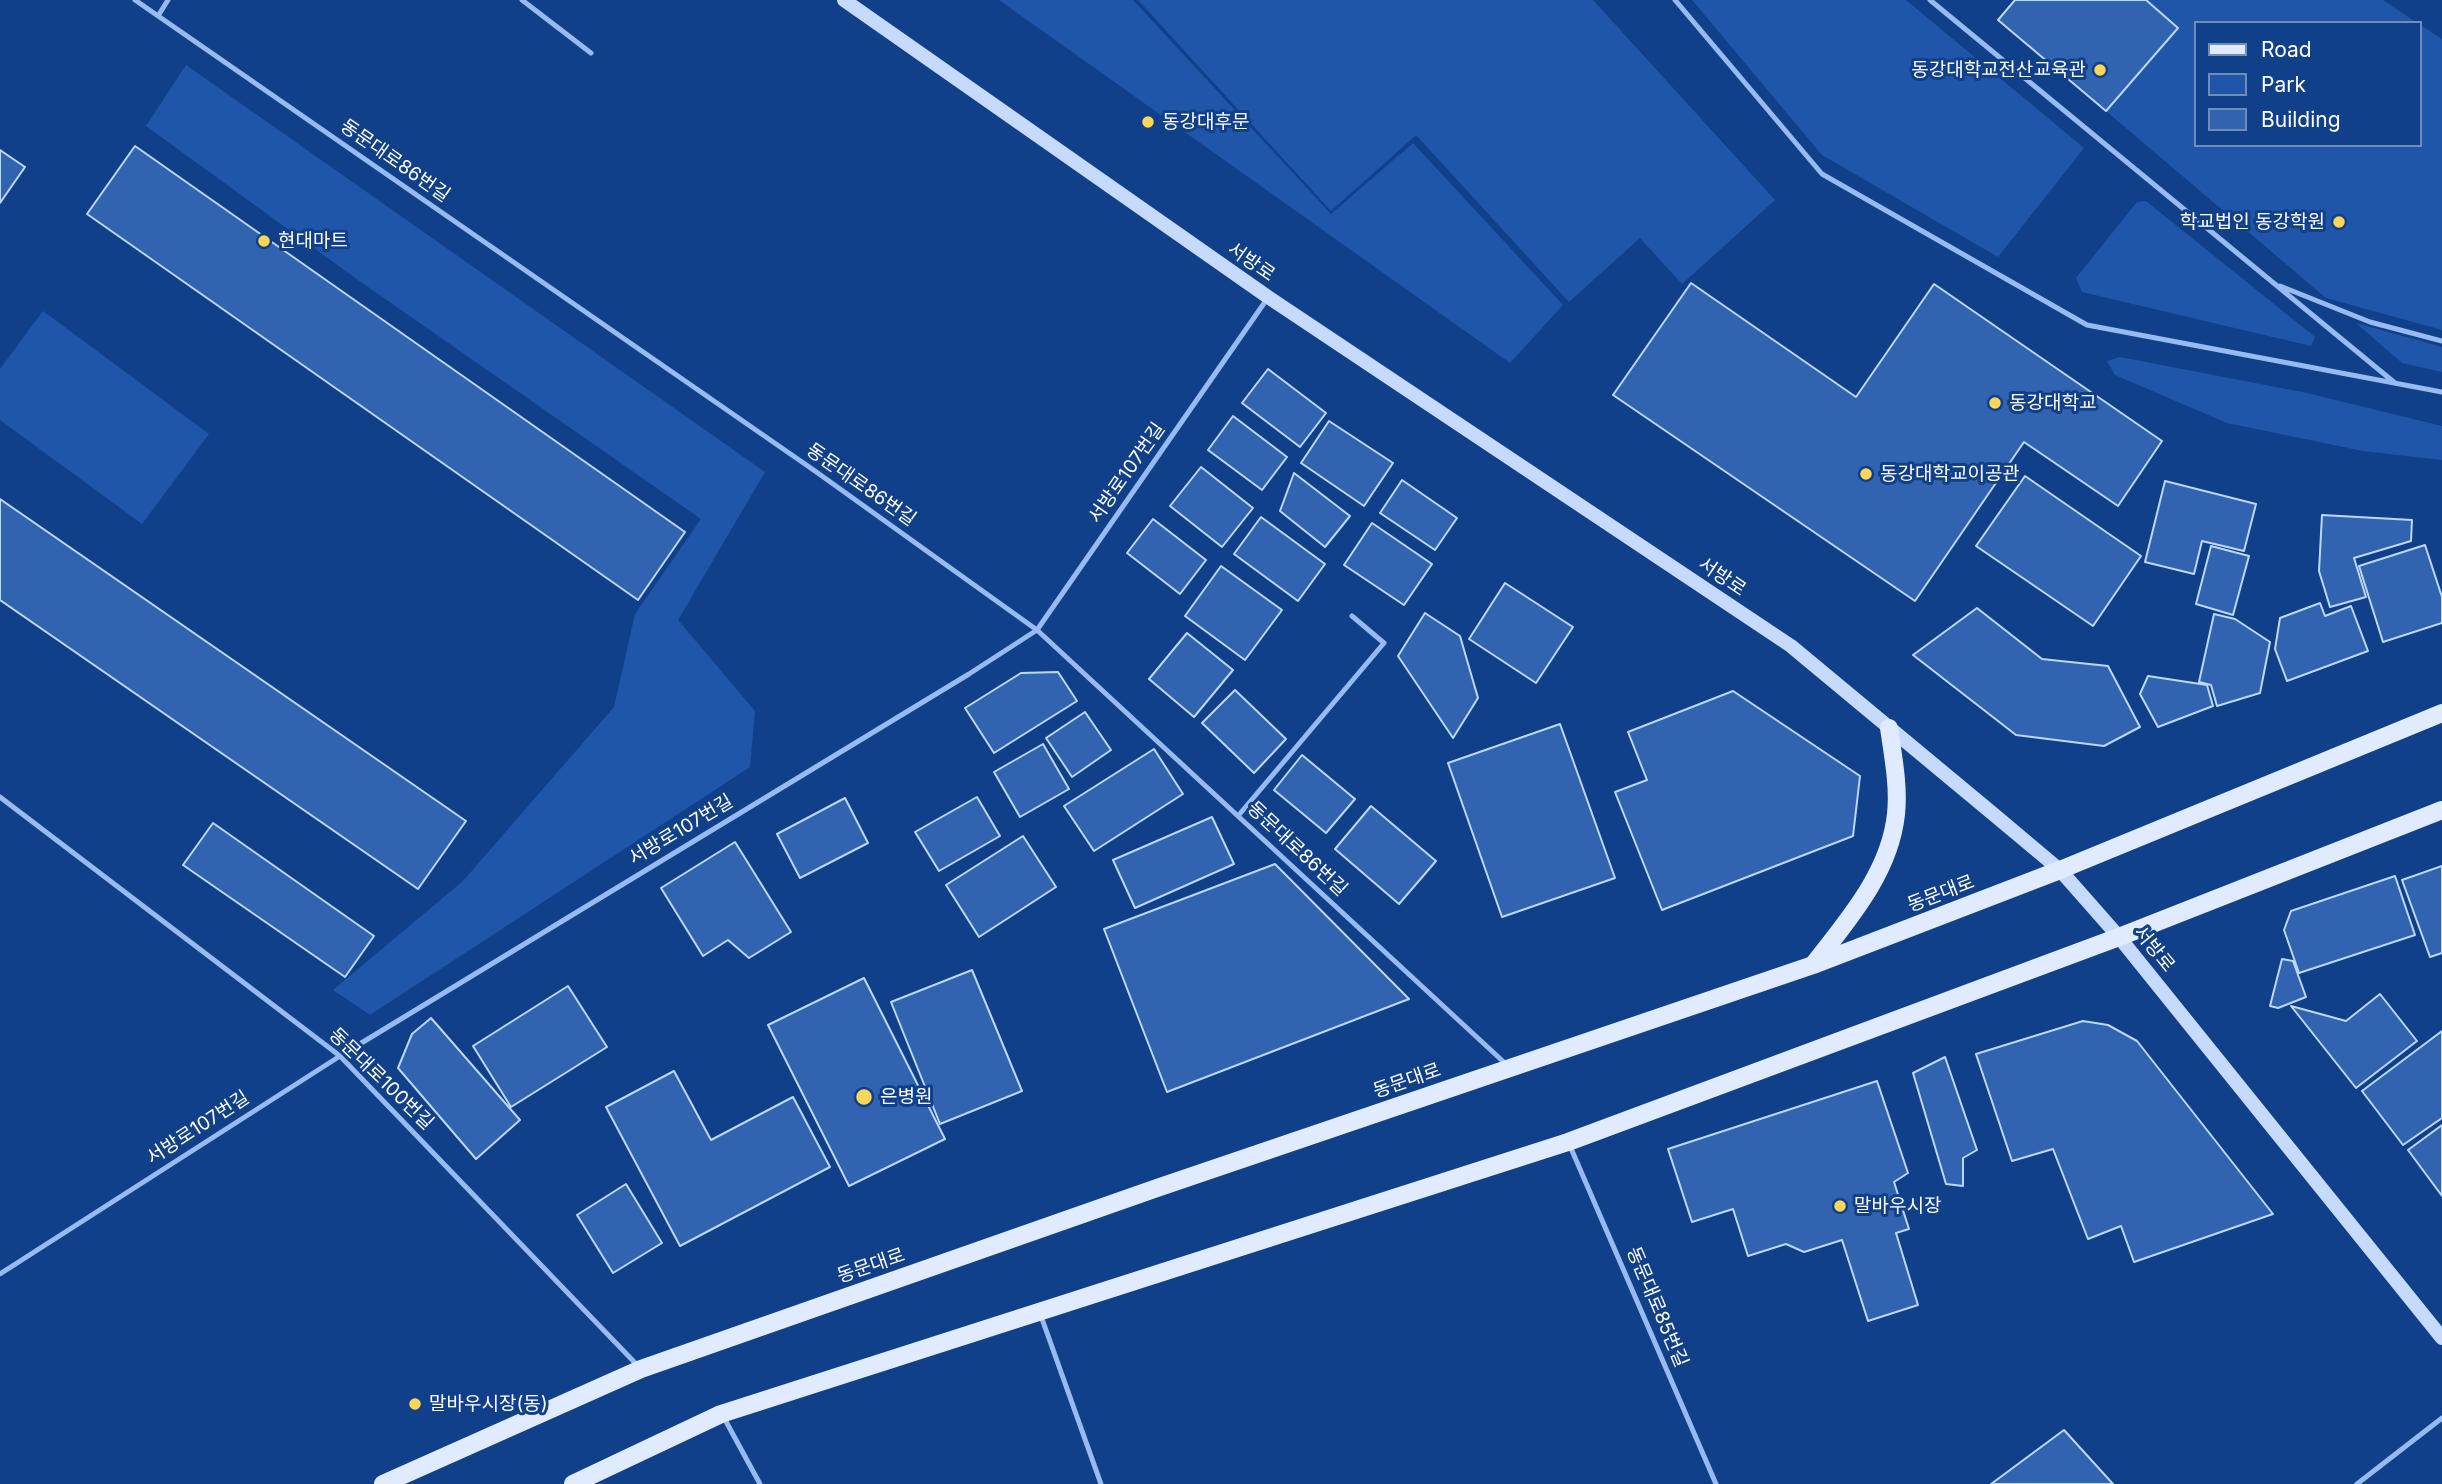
<!DOCTYPE html>
<meta charset="utf-8">
<style>
body{margin:0}
#map{position:relative;width:2442px;height:1484px;overflow:hidden;background:#11408a;font-family:Inter,sans-serif}
canvas{display:block}
.legend{position:absolute;left:2194px;top:21px;width:228px;height:126px;box-sizing:border-box;background:#11408a;border:2px solid #708cb9;margin:0;padding:9px 12px;list-style:none;font-size:21px;color:#fff}
.legend li{display:flex;align-items:center;gap:14px;height:35px}
.legend b{width:35px;border:2px solid #708cb9}
</style>
<div id="map">
<canvas width="2442" height="1484"></canvas>
<ul class="legend">
<li><b style="height:9px;background:#e1ebff"></b>Road</li>
<li><b style="height:19px;background:#1f56a9"></b>Park</li>
<li><b style="height:19px;background:#3064b1"></b>Building</li>
</ul>
</div>
<script>
const ctx = document.querySelector('canvas').getContext('2d');
ctx.lineJoin = 'round';
function fill(path, color) { ctx.fillStyle = color; ctx.fill(path, 'evenodd'); }
function stroke(path, color, width, dash) { ctx.strokeStyle = color; ctx.lineWidth = width; ctx.lineCap = dash ? 'butt' : 'round'; ctx.setLineDash(dash || []); ctx.stroke(path); }
function write(font, color, halo, rows, align = 'center') {
  ctx.font = font + ' Inter,"Noto Sans KR",sans-serif'; ctx.lineWidth = 6; ctx.setLineDash([]); ctx.textBaseline = 'middle'; ctx.strokeStyle = halo; ctx.fillStyle = color; for (const [text, x, y, turn = 0] of rows) {
    ctx.save(); ctx.translate(x, y); ctx.rotate((+turn || 0) * Math.PI / 180); ctx.textAlign = isNaN(turn) ? turn : align; if (halo) ctx.strokeText(text, 0, 0); ctx.fillText(text, 0, 0); ctx.restore();
  }
}
fill(new Path2D(`
 M 999,0 L 1133,0 L 1331,214 L 1413,143 L 1563,305 L 1510,363 Z
 M 1138,0 L 1593,0 L 1775,200 L 1682,284 L 1640,238 L 1569,302 L 1416,135 L 1331,211 Z
 M 1692,0 L 1906,0 L 2084,148 L 1998,257 L 1822,155 Z
 M 2146,0 L 2383,0 L 2417,23 L 2195,23 L 2195,145 L 2419,145 L 2419,24 L 2442,39 L 2442,330 L 2326,298 L 2106,111 L 2178,28 Z
 M 186,65 L 765,472 L 678,620 L 755,711 L 750,767 L 370,1015 L 333,990 L 463,881 L 614,707 L 635,614 L 701,519 L 358,280 L 146,126 Z
 M 2146,201 L 2315,337 L 2311,346 L 2082,292 L 2076,278 L 2137,202 Z
 M 43,311 L 209,434 L 142,524 L 0,420 L 0,369 Z
 M 2356,323 L 2442,347 L 2442,372 L 2402,363 Z
 M 2120,357 L 2307,393 L 2442,426 L 2442,460 L 2363,451 L 2227,423 L 2115,375 L 2107,361 Z`), '#1f56a9');
const building = new Path2D(`
 M 2015,0 L 2146,0 L 2178,28 L 2106,111 L 1998,20 Z
 M 135,146 L 685,532 L 638,600 L 87,214 Z
 M 0,150 L 25,167 L 0,203 Z
 M 1691,283 L 1856,397 L 1934,284 L 2162,441 L 2118,506 L 2024,442 L 1915,601 L 1613,395 Z
 M 1268,369 L 1326,413 L 1300,447 L 1242,403 Z
 M 1233,416 L 1287,457 L 1262,490 L 1208,450 Z
 M 1329,421 L 1393,463 L 1364,506 L 1301,463 Z
 M 1201,467 L 1253,508 L 1222,547 L 1170,506 Z
 M 1294,473 L 1350,516 L 1325,547 L 1280,511 Z
 M 2025,476 L 2141,556 L 2093,626 L 1976,546 Z
 M 1402,480 L 1457,518 L 1435,550 L 1380,513 Z
 M 2165,481 L 2256,504 L 2244,551 L 2202,541 L 2194,574 L 2145,562 Z
 M 0,499 L 466,821 L 418,889 L 0,600 Z
 M 2322,515 L 2412,520 L 2411,541 L 2354,558 L 2366,597 L 2330,607 L 2319,571 Z
 M 1261,517 L 1325,564 L 1298,601 L 1234,554 Z
 M 1153,519 L 1206,560 L 1180,594 L 1127,553 Z
 M 1372,523 L 1432,564 L 1404,605 L 1344,565 Z
 M 2425,545 L 2442,597 L 2442,623 L 2383,642 L 2359,566 Z
 M 2211,546 L 2249,556 L 2233,615 L 2196,604 Z
 M 1221,566 L 1282,610 L 1245,660 L 1185,616 Z
 M 1505,583 L 1573,627 L 1536,683 L 1469,639 Z
 M 2320,603 L 2325,616 L 2351,606 L 2368,651 L 2287,681 L 2275,649 L 2280,618 Z
 M 1977,608 L 2042,659 L 2108,666 L 2140,727 L 2104,746 L 2016,735 L 1913,655 Z
 M 1425,613 L 1460,636 L 1478,698 L 1453,738 L 1398,656 Z
 M 2214,614 L 2235,619 L 2270,642 L 2260,693 L 2217,706 L 2211,685 L 2199,682 Z
 M 1187,633 L 1233,670 L 1194,717 L 1149,679 Z
 M 1058,672 L 1077,701 L 994,753 L 965,708 L 1021,673 Z
 M 2148,676 L 2207,685 L 2213,706 L 2158,727 L 2140,694 Z
 M 1235,690 L 1286,739 L 1254,773 L 1202,723 Z
 M 1733,691 L 1860,776 L 1853,836 L 1662,910 L 1615,792 L 1647,780 L 1628,732 Z
 M 1085,712 L 1111,750 L 1072,777 L 1046,738 Z
 M 1560,724 L 1615,878 L 1502,917 L 1448,763 Z
 M 1043,744 L 1069,789 L 1020,817 L 994,772 Z
 M 1154,749 L 1183,794 L 1094,851 L 1064,806 Z
 M 1302,755 L 1355,799 L 1326,833 L 1274,790 Z
 M 977,797 L 1000,836 L 939,871 L 915,832 Z
 M 845,798 L 868,843 L 800,878 L 777,834 Z
 M 1371,806 L 1436,861 L 1399,904 L 1335,849 Z
 M 1212,817 L 1234,864 L 1135,908 L 1113,860 Z
 M 213,823 L 374,936 L 345,977 L 183,865 Z
 M 1023,836 L 1056,887 L 979,937 L 946,885 Z
 M 735,842 L 791,932 L 749,958 L 728,940 L 703,956 L 661,888 Z
 M 1275,864 L 1409,999 L 1167,1092 L 1104,929 Z
 M 2442,866 L 2442,953 L 2430,957 L 2402,880 Z
 M 2395,876 L 2415,935 L 2299,973 L 2284,930 L 2291,911 Z
 M 2282,959 L 2293,961 L 2306,997 L 2278,1008 L 2270,1006 Z
 M 972,970 L 1022,1091 L 940,1124 L 891,1002 Z
 M 864,978 L 945,1139 L 849,1186 L 768,1025 Z
 M 568,986 L 607,1047 L 511,1107 L 473,1046 Z
 M 2380,994 L 2417,1041 L 2356,1088 L 2291,1006 L 2346,1021 Z
 M 431,1018 L 520,1120 L 476,1159 L 398,1068 L 412,1034 Z
 M 2083,1021 L 2108,1025 L 2137,1041 L 2273,1214 L 2134,1262 L 2121,1226 L 2088,1239 L 2053,1149 L 2012,1161 L 1976,1054 Z
 M 2442,1031 L 2442,1118 L 2403,1145 L 2362,1091 Z
 M 1945,1057 L 1977,1150 L 1963,1158 L 1963,1186 L 1946,1184 L 1913,1073 Z
 M 674,1071 L 711,1140 L 793,1097 L 830,1167 L 680,1246 L 606,1107 Z
 M 1877,1081 L 1908,1173 L 1894,1182 L 1909,1229 L 1896,1233 L 1918,1305 L 1868,1321 L 1842,1240 L 1804,1252 L 1786,1244 L 1748,1256 L 1733,1209 L 1692,1222 L 1668,1149 Z
 M 2442,1125 L 2442,1196 L 2408,1150 Z
 M 626,1184 L 662,1243 L 613,1273 L 577,1215 Z
 M 2064,1430 L 2113,1484 L 1991,1484 Z`);
fill(building, '#3064b1');
stroke(building, '#bdd7fd', 2);
stroke(new Path2D(`
 M 135,0 L 815,471 L 1037,630 L 1508,1066
 M 522,0 L 591,53
 M 1675,0 L 1822,174 L 2087,325 L 2442,392
 M 1930,0 L 2395,383
 M 158,16 L 168,0
 M 2280,286 L 2370,322 L 2442,341
 M 0,797 L 340,1056 L 639,1367
 M 1238,816 L 1384,643 L 1352,616
 M 1570,1146 L 1716,1484
 M 0,1274 L 340,1056 L 969,674 L 1037,630 L 1267,299
 M 1041,1316 L 1101,1484
 M 723,1416 L 760,1484
 M 2357,1484 L 2442,1418`), '#97bbf1', 5);
stroke(new Path2D(`
 M 844,0 L 1268,297 L 1791,646 L 1992,813 L 2060,870 L 2119,937 L 2442,1338`), '#c5dafc', 14);
stroke(new Path2D(`
 M 1813,965 C 1847,921 1890,873 1896,814 C 1899,786 1893,756 1889,728
 M 383,1484 L 641,1369 L 1157,1188 L 1813,965 L 2060,870 L 2442,713
 M 573,1484 L 721,1414 L 1568,1142 L 2119,937 L 2442,810`), '#e1ebff', 18);
for (const [x, y, r, color] of [
 [2100,70,7,"#ffd657"],
 [1148,122,7,"#ffd657"],
 [2339,222,7,"#ffd657"],
 [264,241,7,"#ffd657"],
 [1995,403,7,"#ffd657"],
 [1866,474,7,"#ffd657"],
 [864,1097,9,"#ffd657"],
 [1840,1206,7,"#ffd657"],
 [415,1404,7,"#ffd657"]
]) { const dot = new Path2D(); dot.arc(x, y, r, 0, 2 * Math.PI); ctx.fillStyle = color; ctx.fill(dot); stroke(dot, '#11408a', 2.5); }
write('19px', '#fff', '#11408a', [
 ["동강대학교전산교육관",2086,70,"right"],
 ["동강대후문",1162,122],
 ["학교법인 동강학원",2325,222,"right"],
 ["현대마트",278,241],
 ["동강대학교",2009,403],
 ["동강대학교이공관",1880,474],
 ["은병원",880,1097],
 ["말바우시장",1854,1206],
 ["말바우시장(동)",429,1404]
], 'left');
write('19px', '#fff', '#11408a', [
 ["동문대로86번길",395,161,35],
 ["서방로",1251,262,35],
 ["서방로107번길",1127,473,-55],
 ["동문대로86번길",861,485,35],
 ["서방로",1722,577,34],
 ["서방로107번길",681,830,-31],
 ["동문대로86번길",1297,849,43],
 ["동문대로",1941,894,-21],
 ["서방로",2154,949,51],
 ["동문대로100번길",381,1079,44],
 ["동문대로",1407,1081,-19],
 ["서방로107번길",198,1128,-33],
 ["동문대로",871,1266,-19],
 ["동문대로85번길",1657,1307,67]
]);
</script>
